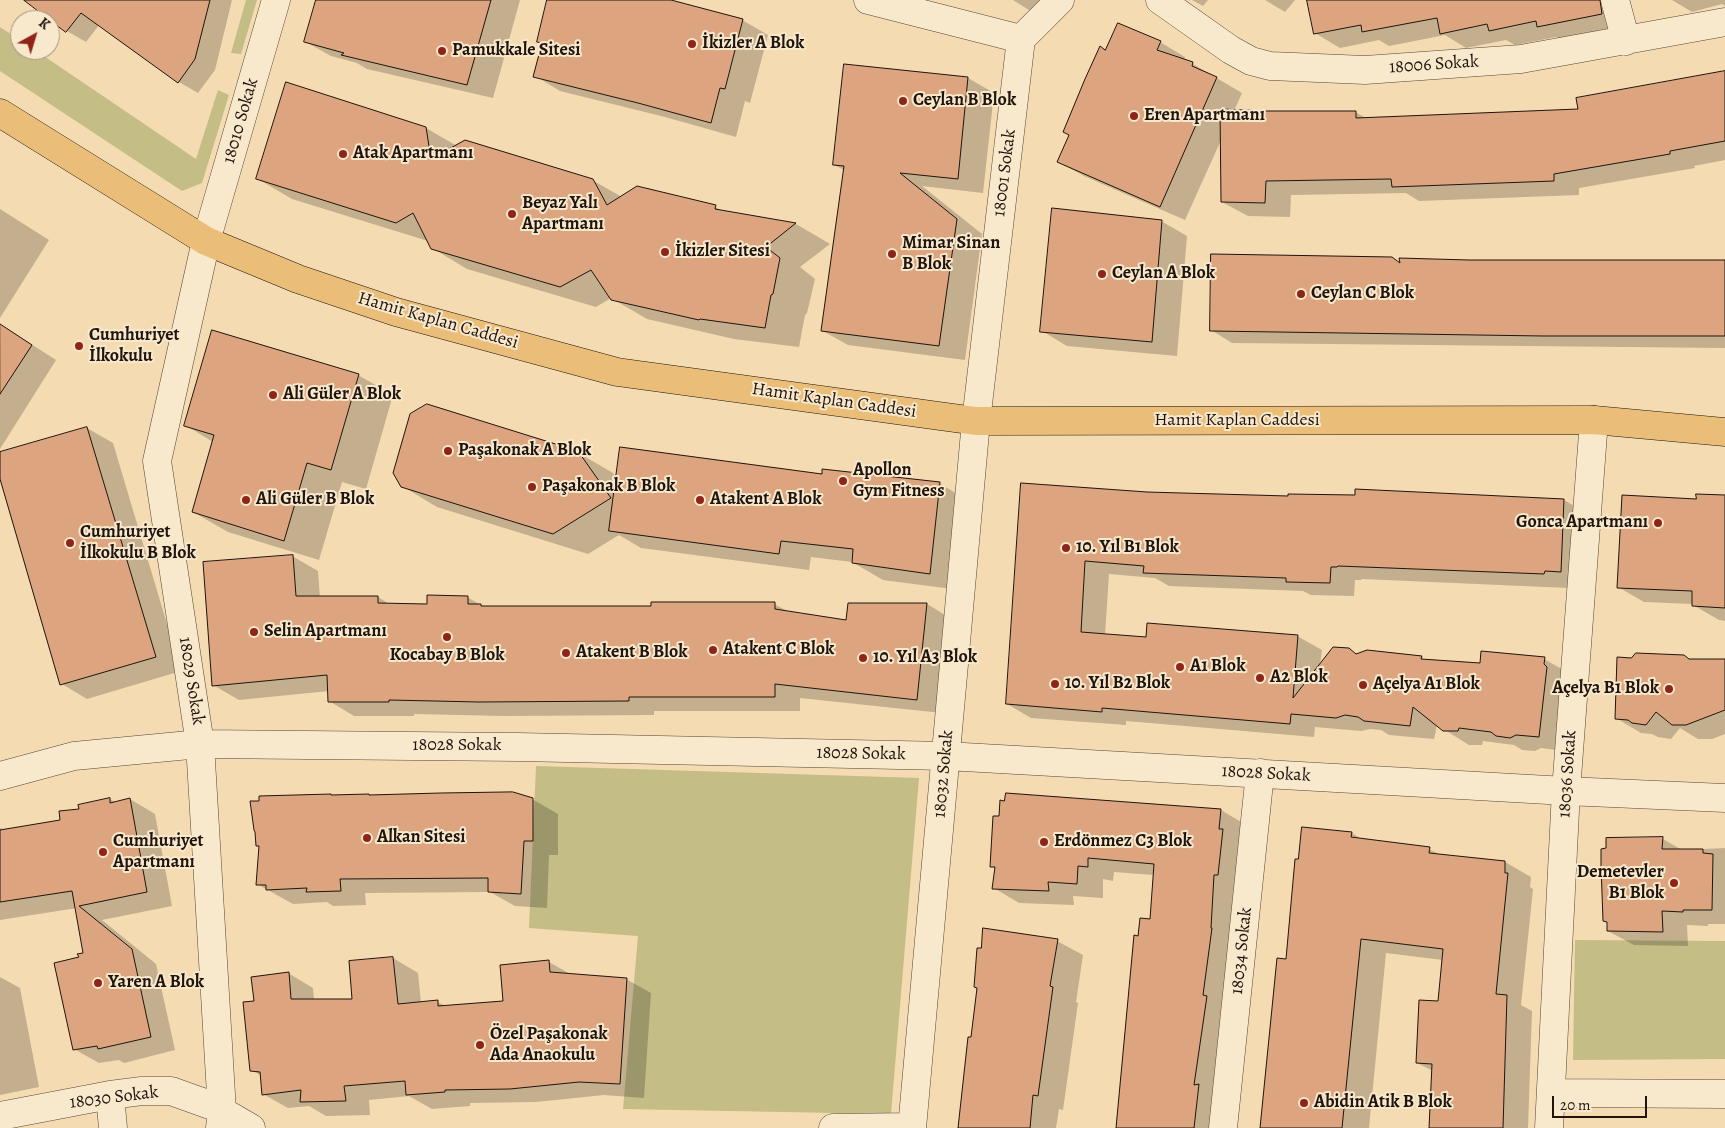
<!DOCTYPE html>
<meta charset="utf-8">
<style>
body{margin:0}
#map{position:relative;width:1725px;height:1128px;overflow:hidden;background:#f4dbb1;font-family:Alegreya,serif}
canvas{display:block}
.north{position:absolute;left:10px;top:10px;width:50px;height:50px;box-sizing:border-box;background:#f8e8cc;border:1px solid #a19380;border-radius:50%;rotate:39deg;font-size:14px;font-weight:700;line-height:20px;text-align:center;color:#1f140e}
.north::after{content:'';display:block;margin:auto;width:18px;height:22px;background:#8f2418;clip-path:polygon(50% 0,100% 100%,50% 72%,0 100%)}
.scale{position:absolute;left:1552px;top:1096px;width:95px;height:22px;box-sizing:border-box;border:2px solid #1f140e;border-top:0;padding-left:6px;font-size:15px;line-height:18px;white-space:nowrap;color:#1f140e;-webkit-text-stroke:4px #f8e8cc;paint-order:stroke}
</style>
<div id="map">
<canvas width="1725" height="1128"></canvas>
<div class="north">K</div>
<div class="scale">20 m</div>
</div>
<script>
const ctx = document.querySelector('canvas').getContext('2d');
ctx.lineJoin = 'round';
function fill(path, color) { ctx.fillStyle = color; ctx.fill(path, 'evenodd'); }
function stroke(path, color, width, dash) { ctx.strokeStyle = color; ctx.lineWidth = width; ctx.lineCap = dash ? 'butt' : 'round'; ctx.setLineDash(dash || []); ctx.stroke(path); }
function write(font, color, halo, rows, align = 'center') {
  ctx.font = font + ' Alegreya,serif'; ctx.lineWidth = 4; ctx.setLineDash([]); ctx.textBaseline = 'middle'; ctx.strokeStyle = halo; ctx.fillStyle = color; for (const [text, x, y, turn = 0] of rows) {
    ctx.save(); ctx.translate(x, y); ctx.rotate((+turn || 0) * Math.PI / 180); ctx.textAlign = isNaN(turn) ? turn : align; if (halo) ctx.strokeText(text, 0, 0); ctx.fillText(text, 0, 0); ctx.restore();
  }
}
fill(new Path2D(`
 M 246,0 L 257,0 L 241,54 L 231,53 Z
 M 0,27 L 20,40 L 20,50 L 35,50 L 196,159 L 218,90 L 229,95 L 202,183 L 182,191 L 0,71 Z
 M 536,766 L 919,778 L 891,1114 L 623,1109 L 638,936 L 529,928 Z
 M 1575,940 L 1725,941 L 1725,1059 L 1573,1060 Z`), '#c4bd86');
fill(new Path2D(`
 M 27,0 L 232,0 L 215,70 L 198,93 L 179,82 L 99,25 L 86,42 L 67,31 Z
 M 317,0 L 520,0 L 493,98 L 367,69 L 357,63 L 331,56 L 306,42 Z
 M 548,0 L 664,0 L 742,20 L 768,35 L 750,103 L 745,101 L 736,137 L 665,117 L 560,91 L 535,76 L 543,44 L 538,41 Z
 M 1013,0 L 1055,0 L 1051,6 L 1029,10 Z
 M 1192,0 L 1208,0 L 1203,6 Z
 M 1265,0 L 1295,0 L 1285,12 Z
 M 1309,0 L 1605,0 L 1611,31 L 1564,41 L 1556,37 L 1515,45 L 1506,40 L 1466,48 L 1445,35 L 1389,46 L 1379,40 L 1340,48 L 1315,33 Z
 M 1672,0 L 1725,0 L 1725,6 L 1722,4 L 1692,12 Z
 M 1160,42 L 1185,57 L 1184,60 L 1193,64 L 1242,93 L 1234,111 L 1266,113 L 1355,112 L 1368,119 L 1580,110 L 1725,72 L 1725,160 L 1694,166 L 1695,168 L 1579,188 L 1579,195 L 1419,201 L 1406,193 L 1291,195 L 1290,217 L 1248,216 L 1222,202 L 1222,138 L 1185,220 L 1084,176 L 1058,162 L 1106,51 Z
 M 845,65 L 968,78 L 994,93 L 983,193 L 922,186 L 982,234 L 965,360 L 848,345 L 823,331 L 844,170 L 834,165 Z
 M 426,128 L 457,146 L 592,180 L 622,197 L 715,207 L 724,212 L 796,224 L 830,244 L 800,267 L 815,279 L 807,313 L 805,315 L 799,347 L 734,339 L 647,319 L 611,298 L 596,307 L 467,269 L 432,248 L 428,241 L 292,199 L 258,179 Z
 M 0,209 L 49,240 L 0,318 Z
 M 1161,221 L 1187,236 L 1177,356 L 1067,346 L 1042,331 Z
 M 1392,258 L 1401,263 L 1469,261 L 1725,262 L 1725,348 L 1232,343 L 1211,330 Z
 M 0,324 L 56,360 L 0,449 Z
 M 358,375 L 393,395 L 366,489 L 342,482 L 319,560 L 228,532 L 193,512 L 213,442 L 185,425 Z
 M 87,428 L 113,443 L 181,671 L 87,699 L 62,684 L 0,475 L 0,454 Z
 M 577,452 L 613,473 L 617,479 L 823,475 L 939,483 L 969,501 L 960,590 L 883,580 L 852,562 L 811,557 L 809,570 L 641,548 L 619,535 L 588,554 L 437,507 L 402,486 Z
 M 1022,484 L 1147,493 L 1289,497 L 1564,500 L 1588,514 L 1569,588 L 1362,579 L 1361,580 L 1355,580 L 1354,596 L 1311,595 L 1303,591 L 1169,586 L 1155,578 L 1109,574 L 1105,635 L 1147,638 L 1297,636 L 1322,650 L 1320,665 L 1349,650 L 1358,655 L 1367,652 L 1422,658 L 1427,661 L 1481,665 L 1544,659 L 1569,673 L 1563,751 L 1541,748 L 1535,751 L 1522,750 L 1514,745 L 1483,741 L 1482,745 L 1469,745 L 1437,725 L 1434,739 L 1389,735 L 1381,730 L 1370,729 L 1361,731 L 1315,727 L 1314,737 L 1126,721 L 1126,725 L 1031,718 L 1007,704 Z
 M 1725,496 L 1725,621 L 1719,620 L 1693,605 L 1693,604 L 1644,602 L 1618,587 L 1697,500 Z
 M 292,556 L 318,571 L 320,598 L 378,597 L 391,605 L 428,605 L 467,597 L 486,608 L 652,607 L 774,604 L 791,613 L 847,621 L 927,604 L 952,619 L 942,713 L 800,698 L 800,711 L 654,711 L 654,715 L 505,716 L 414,714 L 414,716 L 354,716 L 329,701 L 329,691 L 239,700 L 213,685 Z
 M 1725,651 L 1725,734 L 1712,739 L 1698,739 L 1680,728 L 1671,739 L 1658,737 L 1652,734 L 1641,733 L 1616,718 L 1690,660 L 1725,661 Z
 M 1007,794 L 1221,810 L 1246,825 L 1221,1128 L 1117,1128 L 1139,937 L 1151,920 L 1154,875 L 1114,872 L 1113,881 L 1103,879 L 1103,898 L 1073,896 L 1074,905 L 1019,903 L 994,888 L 996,869 L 991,866 L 1000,817 L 1005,803 Z
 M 369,795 L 372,796 L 532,799 L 558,814 L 558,855 L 549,855 L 547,908 L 515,906 L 490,892 L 365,893 L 366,905 L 333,906 L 327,902 L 293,904 L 257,884 L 260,847 L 257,845 Z
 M 110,799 L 116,803 L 130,799 L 155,814 L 172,906 L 102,920 L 156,964 L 175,1050 L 124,1063 L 119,1060 L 99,1063 L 74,1049 L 80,958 L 84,954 L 77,908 L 0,920 L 0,828 L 7,830 L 62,821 L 80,810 Z
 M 1352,833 L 1363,840 L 1429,849 L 1441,855 L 1505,862 L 1531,877 L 1530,887 L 1533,889 L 1521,1005 L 1532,1011 L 1528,1128 L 1429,1128 L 1429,1119 L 1431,1119 L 1433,1071 L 1417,1063 L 1439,1002 L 1443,960 L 1386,953 L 1369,1128 L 1262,1128 L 1287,961 Z
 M 1663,839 L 1682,850 L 1725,848 L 1725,924 L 1708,924 L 1708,926 L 1687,925 L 1688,946 L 1634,945 L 1608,931 Z
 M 1057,941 L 1083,955 L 1076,1002 L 1078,1003 L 1063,1110 L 1059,1109 L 1056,1128 L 959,1128 L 972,1039 Z
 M 393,958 L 418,973 L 421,1003 L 437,1002 L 446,1006 L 505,1002 L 549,962 L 572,975 L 626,979 L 651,993 L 644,1098 L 604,1095 L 536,1102 L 470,1103 L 470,1106 L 432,1109 L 409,1096 L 369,1100 L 370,1115 L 326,1116 L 309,1106 L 288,1108 L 263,1094 L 262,1076 L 251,1070 L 255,1002 L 288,973 L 313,988 L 314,1000 L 354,1000 Z
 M 0,977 L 20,988 L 39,1087 L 0,1095 Z`), '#0003');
const building = new Path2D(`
 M 24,0 L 210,0 L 195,59 L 178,83 L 81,13 L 66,32 Z
 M 316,0 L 491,0 L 467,85 L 341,55 L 344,53 L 304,42 Z
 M 547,0 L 671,0 L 743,19 L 725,89 L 720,88 L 711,123 L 638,103 L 533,77 L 542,43 L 537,42 Z
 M 1307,0 L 1600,0 L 1602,14 L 1537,27 L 1536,21 L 1489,31 L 1487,24 L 1440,34 L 1437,18 L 1362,32 L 1361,25 L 1314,34 Z
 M 1118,23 L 1161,41 L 1157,50 L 1193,62 L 1192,66 L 1217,77 L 1160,207 L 1057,162 L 1069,135 L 1063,132 L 1085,79 L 1100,46 L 1105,50 Z
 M 844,64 L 968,77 L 958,179 L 900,173 L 957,219 L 939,346 L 821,331 L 844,166 L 833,165 Z
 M 1725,71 L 1725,141 L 1670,151 L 1670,154 L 1554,174 L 1554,181 L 1392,187 L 1391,179 L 1266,181 L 1265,203 L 1221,202 L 1220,109 L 1266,111 L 1356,111 L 1356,118 L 1578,109 L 1576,98 Z
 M 286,82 L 426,127 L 431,159 L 465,140 L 593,179 L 607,205 L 637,186 L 716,205 L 715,209 L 796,223 L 766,247 L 780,258 L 773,294 L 771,295 L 765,328 L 700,319 L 699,320 L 611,300 L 591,270 L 560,287 L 431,249 L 413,213 L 396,223 L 256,179 Z
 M 1052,208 L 1162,220 L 1152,342 L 1040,332 Z
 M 1211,254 L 1392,257 L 1400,263 L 1399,258 L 1469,260 L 1725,260 L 1725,336 L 1543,336 L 1210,331 Z
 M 0,324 L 32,345 L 0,394 Z
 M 212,330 L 359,374 L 331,470 L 307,463 L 284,541 L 192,512 L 214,435 L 184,426 Z
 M 427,404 L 578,451 L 611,498 L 553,534 L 401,487 L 393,473 L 410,414 Z
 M 87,427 L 156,657 L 60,685 L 0,479 L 0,452 Z
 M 620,447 L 822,474 L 822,469 L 940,482 L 930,574 L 852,563 L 853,549 L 781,541 L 779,554 L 609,531 Z
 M 1021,483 L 1147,492 L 1288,496 L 1288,494 L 1355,495 L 1355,489 L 1564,499 L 1561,572 L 1545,571 L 1544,574 L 1338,566 L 1337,567 L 1331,567 L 1330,583 L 1286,582 L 1286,578 L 1143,573 L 1144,566 L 1085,561 L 1081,632 L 1146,637 L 1147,623 L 1298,635 L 1293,698 L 1333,647 L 1349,648 L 1356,654 L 1367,650 L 1422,656 L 1421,659 L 1480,663 L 1481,651 L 1545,657 L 1544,664 L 1547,667 L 1539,737 L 1516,735 L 1510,738 L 1496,736 L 1491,732 L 1459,728 L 1458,731 L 1443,731 L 1413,707 L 1410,726 L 1364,721 L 1358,717 L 1345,715 L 1336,718 L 1291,714 L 1290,724 L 1102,708 L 1102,712 L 1006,704 Z
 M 1696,494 L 1725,495 L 1725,608 L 1692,606 L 1692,591 L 1617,588 L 1622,495 L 1696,499 Z
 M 293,555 L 296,596 L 378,596 L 378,603 L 427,604 L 427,595 L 468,596 L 468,604 L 481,604 L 481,606 L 651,606 L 651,602 L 775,602 L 775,609 L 846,620 L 848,603 L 927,603 L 917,700 L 775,684 L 775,697 L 629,697 L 629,701 L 479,702 L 389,700 L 389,702 L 328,702 L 327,675 L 212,686 L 203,562 Z
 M 1636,653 L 1684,655 L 1689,659 L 1725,659 L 1725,710 L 1686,725 L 1672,725 L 1656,712 L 1646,725 L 1632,723 L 1628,720 L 1615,719 L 1617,657 L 1631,658 Z
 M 513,792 L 533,798 L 533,841 L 524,841 L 521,894 L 488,892 L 488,878 L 340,879 L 341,891 L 306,892 L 307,888 L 266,890 L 266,885 L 256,885 L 259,846 L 256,846 L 255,832 L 254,830 L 250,801 L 259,801 L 259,796 L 331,794 L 331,795 L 369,794 L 369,795 L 441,793 Z
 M 1006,793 L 1221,809 L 1219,829 L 1223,829 L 1218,875 L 1214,875 L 1211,928 L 1212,928 L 1203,995 L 1207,996 L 1194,1085 L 1199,1084 L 1194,1128 L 1116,1128 L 1134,935 L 1138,936 L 1140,918 L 1150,919 L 1154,864 L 1088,858 L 1088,867 L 1078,866 L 1077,884 L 1048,882 L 1049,891 L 992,889 L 995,867 L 990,867 L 993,816 L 999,816 L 1000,800 L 1004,801 Z
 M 110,798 L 110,803 L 130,798 L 147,892 L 79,906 L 132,949 L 151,1037 L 98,1049 L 97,1046 L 73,1050 L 54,963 L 79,957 L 77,954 L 83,953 L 72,891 L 0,902 L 0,830 L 60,820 L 59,811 L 79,809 L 78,805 Z
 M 1302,827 L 1352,832 L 1351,837 L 1430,847 L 1429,853 L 1505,861 L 1505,873 L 1508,873 L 1496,994 L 1507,995 L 1503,1128 L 1429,1128 L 1432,1064 L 1416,1063 L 1419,1000 L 1438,1001 L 1443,949 L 1361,939 L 1342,1128 L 1260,1128 L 1277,958 L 1286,959 L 1295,859 L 1298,859 Z
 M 1663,837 L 1662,849 L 1703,849 L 1703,853 L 1713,854 L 1712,910 L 1683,910 L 1683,912 L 1662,911 L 1663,932 L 1607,931 L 1607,922 L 1603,921 L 1601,865 L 1601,849 L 1606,848 L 1606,838 Z
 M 983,928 L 1058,939 L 1050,986 L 1053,987 L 1038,1096 L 1033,1095 L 1030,1128 L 958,1128 L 968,1037 L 971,1037 L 977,988 L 974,987 L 977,948 L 981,948 Z
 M 393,957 L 398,1004 L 438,1000 L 438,1006 L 503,1001 L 500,965 L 549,960 L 550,972 L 627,978 L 620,1084 L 579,1082 L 510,1089 L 445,1090 L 445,1092 L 406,1095 L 405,1081 L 344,1086 L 346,1101 L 300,1102 L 301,1090 L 262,1095 L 260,1072 L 250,1071 L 243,1002 L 254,1001 L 251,977 L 289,972 L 291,999 L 352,999 L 349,961 Z`);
fill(building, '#dca47f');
stroke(building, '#1f140e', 1);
const minor = new Path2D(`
 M 868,0 L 1021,39
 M 1160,0 L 1231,50 L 1251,61 L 1270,66 L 1365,70 L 1521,59 L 1725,22
 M 1615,0 L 1626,41
 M 0,776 L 74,756 L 200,744 L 518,747 L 946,756 L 1566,791 L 1725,798
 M 1552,1093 L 1725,1094
 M 110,1095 L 113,1128
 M 0,1116 L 110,1095 L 142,1091 L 171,1091 L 213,1106 L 251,1128
 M 220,1128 L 222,1111 L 200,744 L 157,461 L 206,241 L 276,0
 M 833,1128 L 912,1127
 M 912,1128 L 976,421 L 1021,39 L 1060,0
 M 1223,1128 L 1260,773
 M 1549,1128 L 1566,791 L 1594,420`);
const major = new Path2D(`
 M 0,113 L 206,241 L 298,279 L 396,312 L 617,372 L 976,421 L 1594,420 L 1725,432`);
stroke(minor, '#544637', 29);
stroke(major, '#1f140e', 29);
stroke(minor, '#f8e8cc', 28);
stroke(major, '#eabe78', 28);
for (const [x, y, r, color] of [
 [692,44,5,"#8f2418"],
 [442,51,5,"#8f2418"],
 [903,101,5,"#8f2418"],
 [1134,116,5,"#8f2418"],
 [343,154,5,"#8f2418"],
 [512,214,5,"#8f2418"],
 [665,252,5,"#8f2418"],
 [892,254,5,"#8f2418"],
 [1102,274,5,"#8f2418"],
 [1301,294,5,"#8f2418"],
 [79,346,5,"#8f2418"],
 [273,395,5,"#8f2418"],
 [448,451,5,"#8f2418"],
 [843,481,5,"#8f2418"],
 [532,487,5,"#8f2418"],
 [246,500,5,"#8f2418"],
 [700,500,5,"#8f2418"],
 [1658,523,5,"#8f2418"],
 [70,543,5,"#8f2418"],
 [1066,548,5,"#8f2418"],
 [254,632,5,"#8f2418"],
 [447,637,5,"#8f2418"],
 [713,650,5,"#8f2418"],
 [566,653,5,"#8f2418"],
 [863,658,5,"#8f2418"],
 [1180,667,5,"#8f2418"],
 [1260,678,5,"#8f2418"],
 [1055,684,5,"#8f2418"],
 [1363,685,5,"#8f2418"],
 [1669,689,5,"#8f2418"],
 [367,838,5,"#8f2418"],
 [1044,842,5,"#8f2418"],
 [103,852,5,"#8f2418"],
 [1674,883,5,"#8f2418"],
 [98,983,5,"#8f2418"],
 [480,1045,5,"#8f2418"],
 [1304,1103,5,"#8f2418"]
]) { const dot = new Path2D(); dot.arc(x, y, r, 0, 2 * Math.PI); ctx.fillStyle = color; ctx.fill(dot); stroke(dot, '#f8e8cc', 2); }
write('bold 18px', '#1f140e', '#f8e8cc', [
 ["İkizler A Blok",702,44],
 ["Pamukkale Sitesi",452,51],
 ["Ceylan B Blok",913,101],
 ["Eren Apartmanı",1144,116],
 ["Atak Apartmanı",353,154],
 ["Beyaz Yalı",522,204],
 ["Apartmanı",522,225],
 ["Mimar Sinan",902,244],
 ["B Blok",902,265],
 ["İkizler Sitesi",675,252],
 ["Ceylan A Blok",1112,274],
 ["Ceylan C Blok",1311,294],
 ["Cumhuriyet",89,336],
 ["İlkokulu",89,357],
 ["Ali Güler A Blok",283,395],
 ["Paşakonak A Blok",458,451],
 ["Apollon",853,471],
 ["Gym Fitness",853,492],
 ["Paşakonak B Blok",542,487],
 ["Ali Güler B Blok",256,500],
 ["Atakent A Blok",710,500],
 ["Gonca Apartmanı",1648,523,"right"],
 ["Cumhuriyet",80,533],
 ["İlkokulu B Blok",80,554],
 ["10. Yıl B1 Blok",1076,548],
 ["Selin Apartmanı",264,632],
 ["Atakent C Blok",723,650],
 ["Atakent B Blok",576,653],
 ["Kocabay B Blok",447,656,"center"],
 ["10. Yıl A3 Blok",873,658],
 ["A1 Blok",1190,667],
 ["A2 Blok",1270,678],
 ["10. Yıl B2 Blok",1065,684],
 ["Açelya A1 Blok",1373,685],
 ["Açelya B1 Blok",1659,689,"right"],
 ["Alkan Sitesi",377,838],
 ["Cumhuriyet",113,842],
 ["Apartmanı",113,863],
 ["Erdönmez C3 Blok",1054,842],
 ["Demetevler",1664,873,"right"],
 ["B1 Blok",1664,894,"right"],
 ["Yaren A Blok",108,983],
 ["Özel Paşakonak",490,1035],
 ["Ada Anaokulu",490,1056],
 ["Abidin Atik B Blok",1314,1103]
], 'left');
write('18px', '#1f140e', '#f8e8cc', [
 ["18006 Sokak",1434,65,-4],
 ["18010 Sokak",241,121,-74],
 ["18001 Sokak",1005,173,-83],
 ["Hamit Kaplan Caddesi",438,321,16],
 ["Hamit Kaplan Caddesi",834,401,8],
 ["Hamit Kaplan Caddesi",1237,421],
 ["18029 Sokak",191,681,81],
 ["18028 Sokak",457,746],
 ["18028 Sokak",861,754,1],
 ["18032 Sokak",944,774,-85],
 ["18028 Sokak",1266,774,3],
 ["18036 Sokak",1568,774,-86],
 ["18034 Sokak",1242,951,-84],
 ["18030 Sokak",114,1098,-7]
]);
</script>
